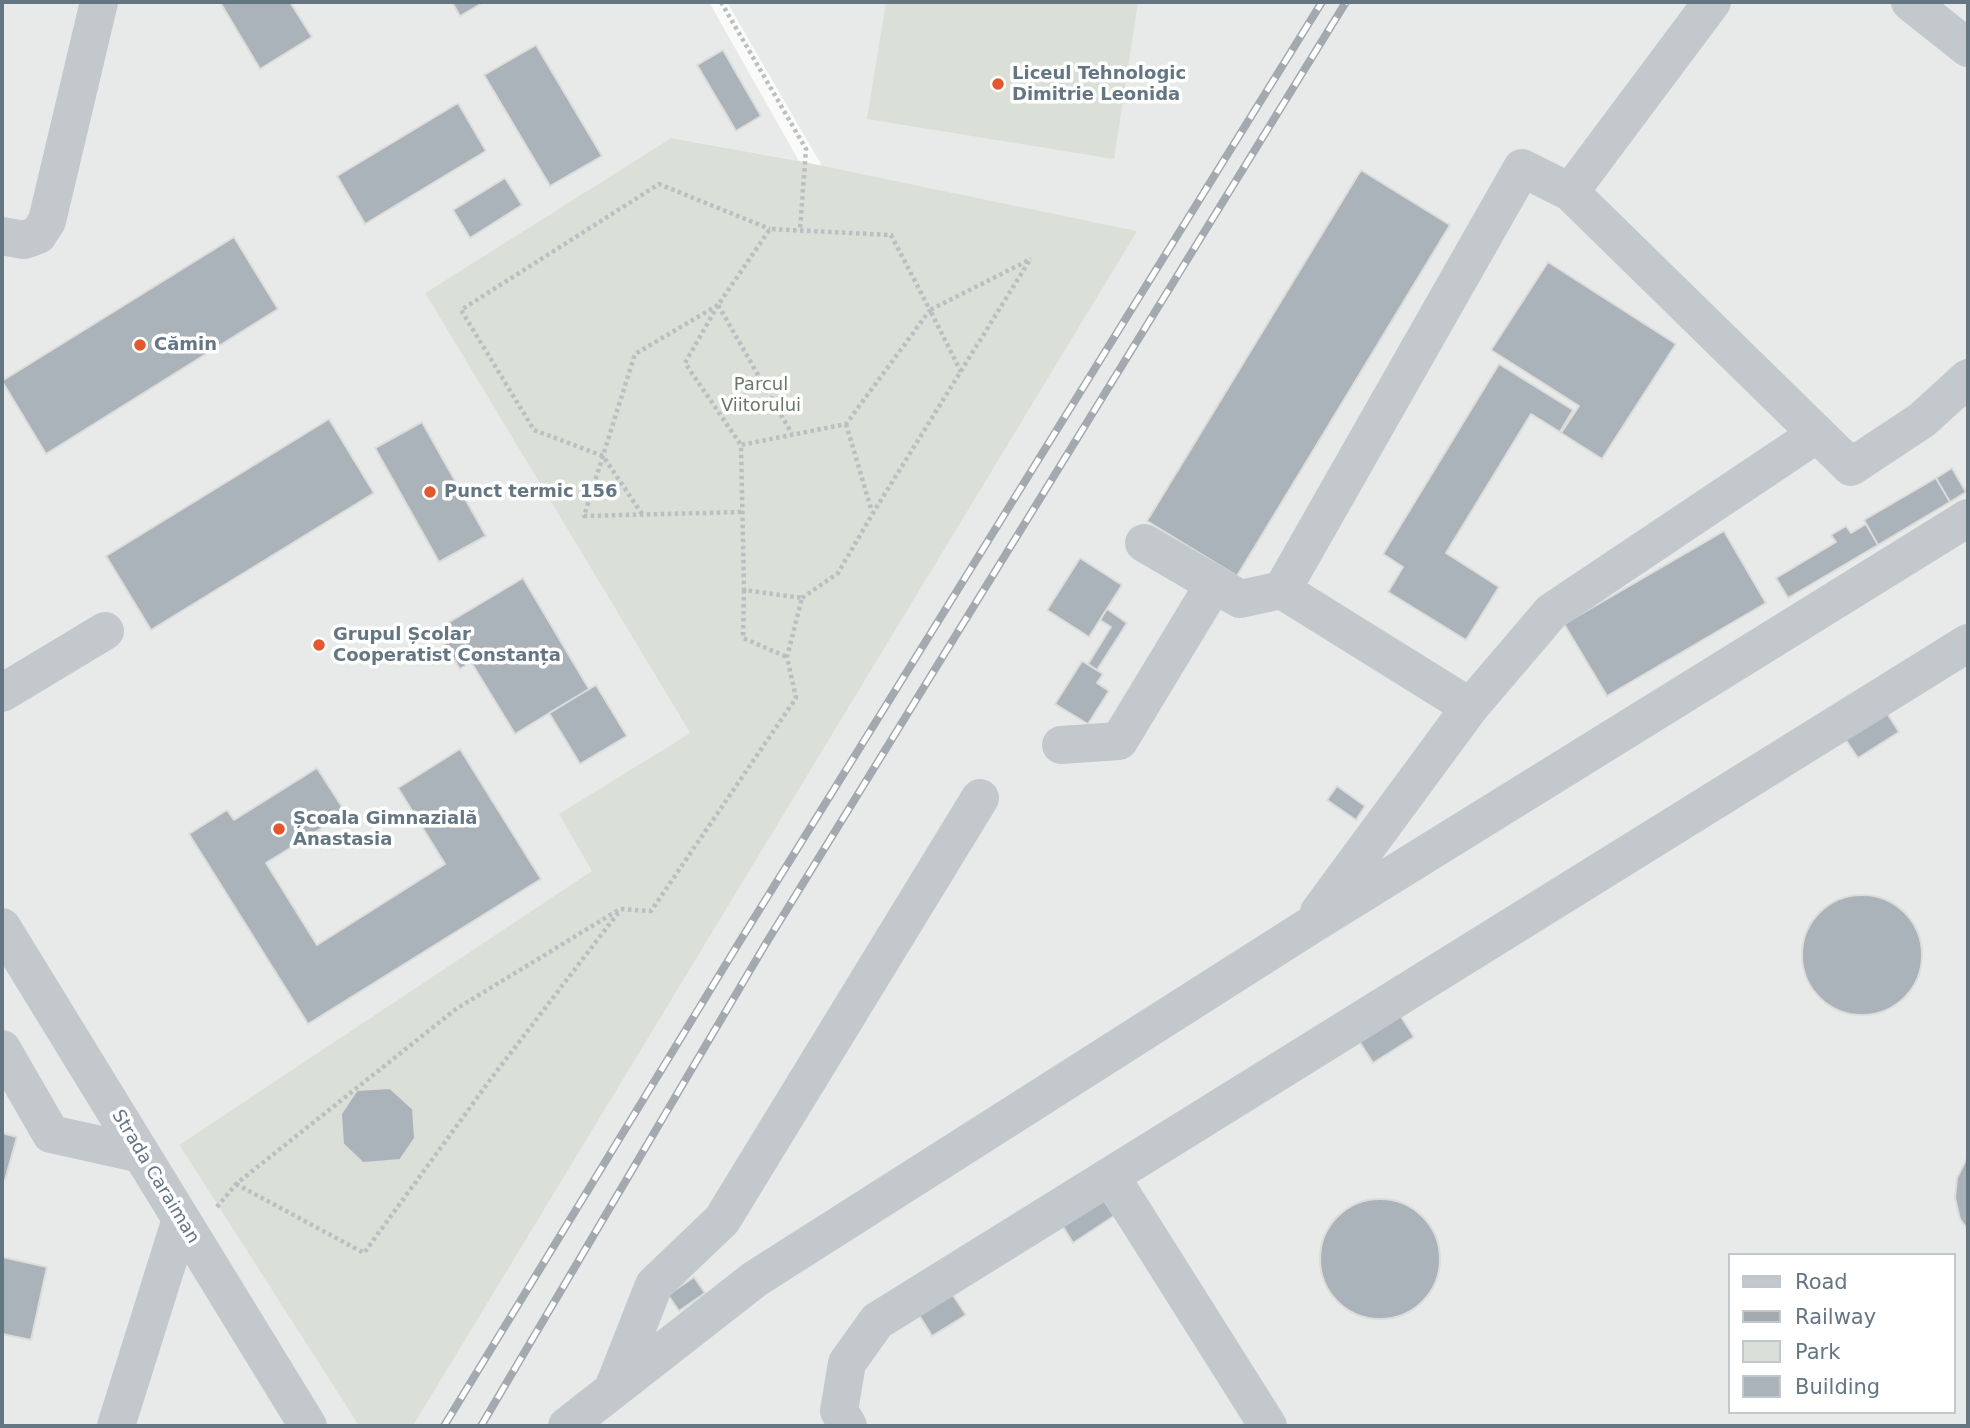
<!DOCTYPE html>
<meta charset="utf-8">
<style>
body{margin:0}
#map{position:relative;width:1970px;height:1428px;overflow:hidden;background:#fafaf8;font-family:"DejaVu Sans",sans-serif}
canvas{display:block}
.frame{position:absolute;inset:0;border:4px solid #657683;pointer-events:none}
.legend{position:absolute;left:1728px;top:1253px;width:228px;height:161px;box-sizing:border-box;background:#fff;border:2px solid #c1c8cd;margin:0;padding:9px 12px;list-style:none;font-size:21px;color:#657683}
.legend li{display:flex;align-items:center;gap:14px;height:35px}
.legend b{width:35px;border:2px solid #c1c8cd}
</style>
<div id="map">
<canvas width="1970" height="1428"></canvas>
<div class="frame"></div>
<ul class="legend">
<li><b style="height:9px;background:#c3c8cc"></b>Road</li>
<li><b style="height:9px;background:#a2aab0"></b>Railway</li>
<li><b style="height:19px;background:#dadfd7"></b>Park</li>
<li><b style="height:19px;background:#aab3b9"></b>Building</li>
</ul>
</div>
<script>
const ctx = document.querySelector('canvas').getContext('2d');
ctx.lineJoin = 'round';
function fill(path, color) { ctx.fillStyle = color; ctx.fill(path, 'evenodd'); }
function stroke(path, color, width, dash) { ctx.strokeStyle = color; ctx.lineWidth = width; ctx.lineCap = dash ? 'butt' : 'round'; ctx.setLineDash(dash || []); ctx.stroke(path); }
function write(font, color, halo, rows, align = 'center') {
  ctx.font = font + ' "DejaVu Sans",sans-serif'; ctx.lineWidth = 7; ctx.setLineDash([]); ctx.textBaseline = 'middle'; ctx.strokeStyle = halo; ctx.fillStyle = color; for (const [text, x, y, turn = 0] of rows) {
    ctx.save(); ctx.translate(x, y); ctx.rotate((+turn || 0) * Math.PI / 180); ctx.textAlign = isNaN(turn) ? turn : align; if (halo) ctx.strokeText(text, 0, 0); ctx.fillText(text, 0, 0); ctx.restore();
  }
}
fill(new Path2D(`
 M 2,2 L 709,2 L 799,161 L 671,138 L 425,293 L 690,733 L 560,814 L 593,871 L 179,1145 L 359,1426 L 2,1426 Z
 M 727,2 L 1968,2 L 1968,1426 L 413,1426 L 1136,231 L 822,166 ZM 1730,1255 L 1954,1255 L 1954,1412 L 1730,1412 Z`), '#e8e9e9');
fill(new Path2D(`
 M 886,2 L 1138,2 L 1114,159 L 867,119 Z
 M 671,138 L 799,161 L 1137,231 L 413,1426 L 359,1426 L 179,1145 L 592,871 L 559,814 L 690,733 L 425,293 Z`), '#dadfd7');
const building = new Path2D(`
 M 220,2 L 290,2 L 312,37 L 260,69 Z
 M 452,2 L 484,2 L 460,16 Z
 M 536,45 L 602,156 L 550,186 L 484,75 Z
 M 723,50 L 761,116 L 736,131 L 697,65 Z
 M 458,103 L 486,151 L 365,224 L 337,176 Z
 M 1361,170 L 1450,225 L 1237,576 L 1147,521 Z
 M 505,178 L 522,205 L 470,238 L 453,210 Z
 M 234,237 L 278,309 L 46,454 L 2,381 Z
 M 1548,262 L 1676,344 L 1602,459 L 1561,433 L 1579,406 L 1491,350 Z
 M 1499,364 L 1573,410 L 1560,432 L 1531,414 L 1446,553 L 1499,587 L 1466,640 L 1388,592 L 1403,567 L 1383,554 Z
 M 329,419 L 374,493 L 151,630 L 106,556 Z
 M 422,422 L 486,536 L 439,562 L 375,448 Z
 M 1952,468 L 1966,492 L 1950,502 L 1936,478 Z
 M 1936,478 L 1950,502 L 1878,545 L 1864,520 Z
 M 1866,524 L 1878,545 L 1788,598 L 1776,578 L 1836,542 L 1831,535 L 1846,526 L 1851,533 Z
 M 1724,531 L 1766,603 L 1607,696 L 1564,624 Z
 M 1080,558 L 1122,585 L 1089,637 L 1047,610 Z
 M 523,578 L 589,689 L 515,734 L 471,662 L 460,669 L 436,630 Z
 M 1107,609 L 1127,623 L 1097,670 L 1088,664 L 1111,627 L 1100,620 Z
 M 1082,661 L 1103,674 L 1097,683 L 1109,691 L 1088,724 L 1055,704 Z
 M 596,685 L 627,736 L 580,764 L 549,713 Z
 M 1885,710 L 1899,732 L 1858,758 L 1843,736 Z
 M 460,749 L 541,879 L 308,1024 L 189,834 L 227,810 L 234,820 L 317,768 L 346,813 L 266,863 L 317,945 L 445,864 L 398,788 Z
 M 1337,786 L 1365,806 L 1356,820 L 1327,800 Z
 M1802 955a60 60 0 1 1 120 0a60 60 0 1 1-120 0Z
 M 1400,1015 L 1414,1037 L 1373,1063 L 1359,1041 Z
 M 390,1088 L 413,1109 L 415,1138 L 400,1160 L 363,1163 L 343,1144 L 341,1114 L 357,1090 Z
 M 2,1133 L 17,1137 L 5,1180 L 2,1179 Z
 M 1968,1156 L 1968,1230 L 1960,1219 L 1955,1198 L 1957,1178 Z
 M 1100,1194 L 1114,1216 L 1073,1243 L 1059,1220 Z
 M1320 1259a60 60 0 1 1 120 0a60 60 0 1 1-120 0Z
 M 2,1257 L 47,1267 L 31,1340 L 2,1334 Z
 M 694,1277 L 705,1293 L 679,1311 L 668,1295 Z
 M 953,1295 L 966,1315 L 932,1336 L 919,1315 Z`);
fill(building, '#aab3b9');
stroke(building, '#dcdcda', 2);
stroke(new Path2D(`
 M 721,2 L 806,149 L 800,230
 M 718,305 L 635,354 L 584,516 L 742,512
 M 718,305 L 685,363 L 741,445
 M 961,372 L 930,310 L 1031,259
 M 846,424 L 872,512
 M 642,514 L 603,456 L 534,430 L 461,310 L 659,184 L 770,229
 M 744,590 L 743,638 L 787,657
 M 802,598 L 838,573 L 873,513 L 1031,258
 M 236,1184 L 364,1253 L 493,1076 L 618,913
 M 217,1207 L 236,1184 L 456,1009 L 620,909 L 651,911 L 796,698 L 787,657 L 802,598 L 744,590 L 741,445 L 846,424 L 930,310 L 891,235 L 770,229 L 718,305 L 792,434`), '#bbbfc2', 4.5, [3.5, 3.5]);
stroke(new Path2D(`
 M 1910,2 L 1968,48
 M 1570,192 L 1851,467 L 1922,420 L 1968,378
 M 2,236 L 24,240 L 38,235 L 47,221 L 99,2
 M 1144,543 L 1240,599 L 1282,590
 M 2,693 L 105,631
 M 1470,707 L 1551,612 L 1817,434
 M 1061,745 L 1119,741 L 1214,584
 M 1319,912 L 1470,707 L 1282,590 L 1522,168 L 1570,192 L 1712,2
 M 2,927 L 308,1426
 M 2,1049 L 51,1134 L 141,1154
 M 1111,1177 L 1268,1426
 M 613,1389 L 654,1285 L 722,1220 L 980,798
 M 116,1426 L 181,1219
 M 567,1426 L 755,1279 L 1308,927 L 1968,518
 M 848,1426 L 839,1411 L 847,1363 L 877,1321 L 1968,643`), '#c3c8cc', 38);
const rail = new Path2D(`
 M 444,1426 L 740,941 L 1322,2
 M 481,1426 L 765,945 L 1346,2`);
stroke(rail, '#a2aab0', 8);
stroke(rail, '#fff', 5, [16]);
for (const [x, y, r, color] of [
 [998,84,7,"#e4572e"],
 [140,345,7,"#e4572e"],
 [430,492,7,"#e4572e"],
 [319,645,7,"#e4572e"],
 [279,829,7,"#e4572e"]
]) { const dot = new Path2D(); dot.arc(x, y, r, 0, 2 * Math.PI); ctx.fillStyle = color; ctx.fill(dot); stroke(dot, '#fff', 2.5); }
write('bold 18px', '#657683', '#fff', [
 ["Liceul Tehnologic",1012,74],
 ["Dimitrie Leonida",1012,95],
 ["Cămin",154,345],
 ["Punct termic 156",444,492],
 ["Grupul Școlar",333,635],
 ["Cooperatist Constanța",333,656],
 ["Școala Gimnazială",293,819],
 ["Anastasia",293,840]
], 'left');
write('18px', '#687a64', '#fff', [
 ["Parcul",761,385],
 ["Viitorului",761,406]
]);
write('18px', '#657683', '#fff', [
 ["Strada Caraiman",155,1177,59]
]);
</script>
